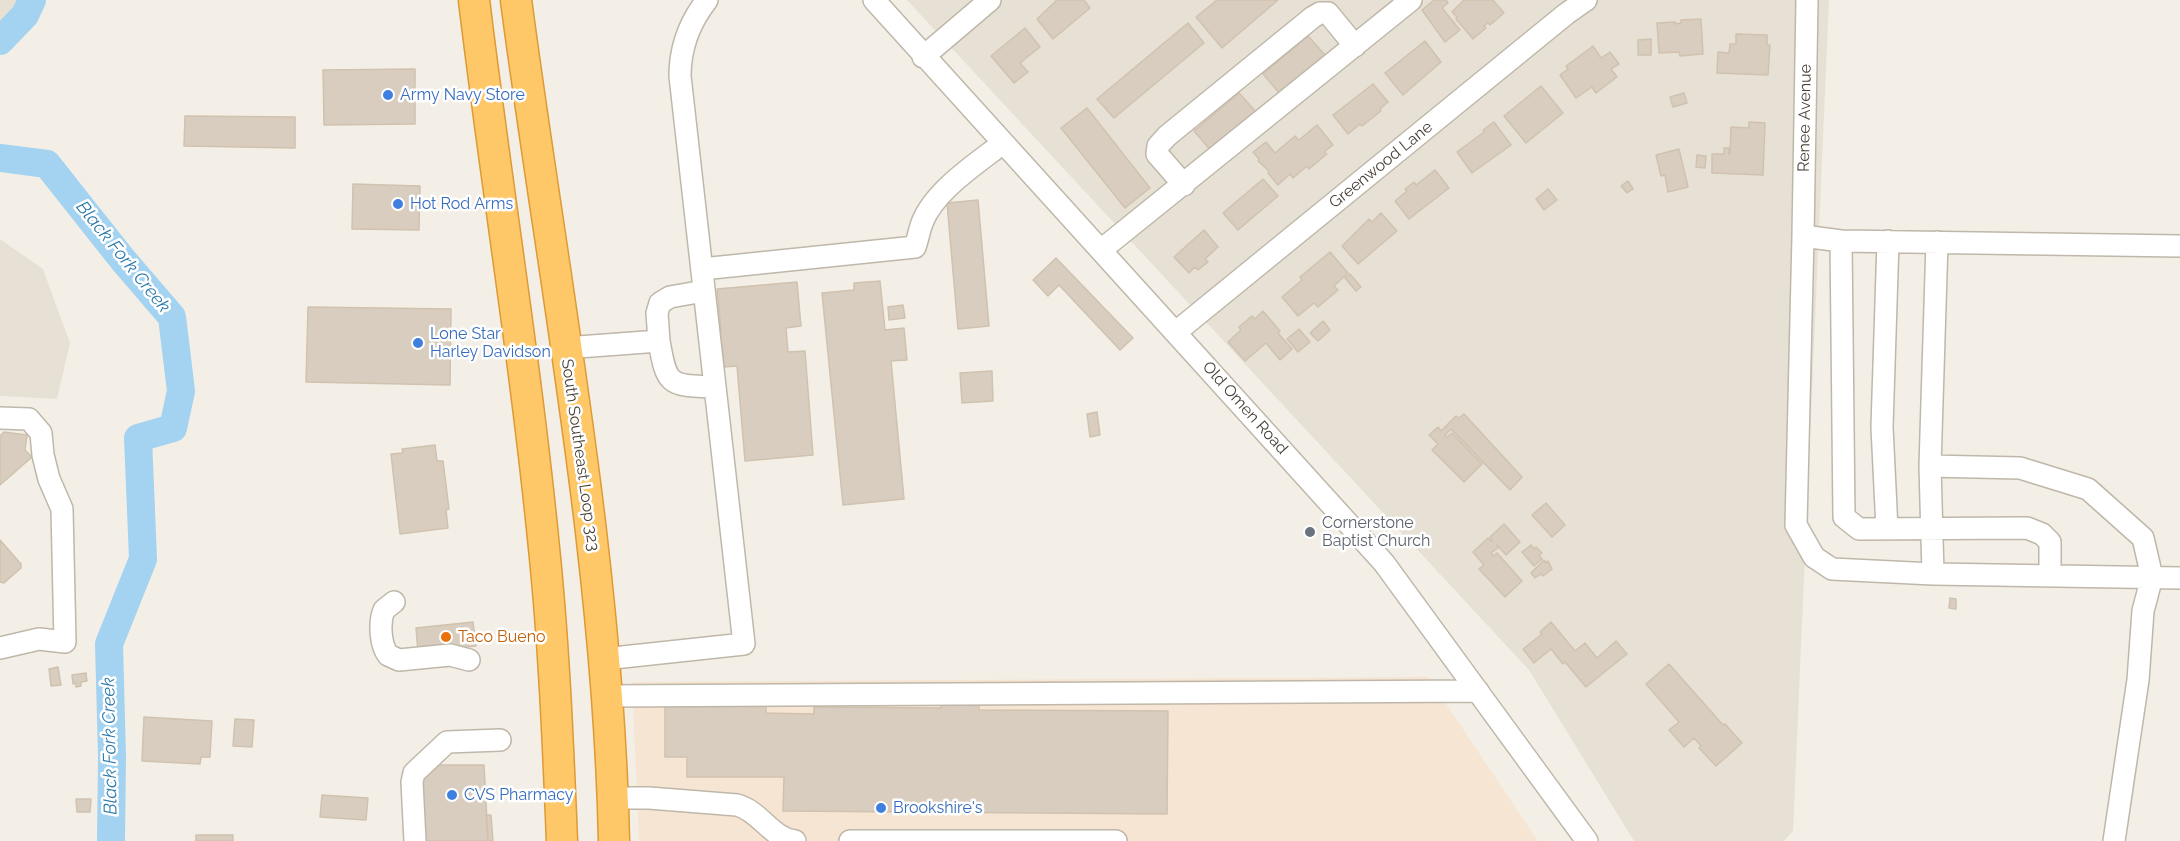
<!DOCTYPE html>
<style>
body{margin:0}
canvas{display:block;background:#f3efe7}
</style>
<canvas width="2180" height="841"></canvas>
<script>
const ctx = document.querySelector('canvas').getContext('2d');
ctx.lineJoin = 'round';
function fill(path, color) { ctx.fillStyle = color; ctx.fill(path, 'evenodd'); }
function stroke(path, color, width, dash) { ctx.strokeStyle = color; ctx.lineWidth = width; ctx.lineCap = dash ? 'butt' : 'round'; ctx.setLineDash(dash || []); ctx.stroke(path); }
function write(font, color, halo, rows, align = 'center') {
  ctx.font = font + ' Raleway,sans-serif'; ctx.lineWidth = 5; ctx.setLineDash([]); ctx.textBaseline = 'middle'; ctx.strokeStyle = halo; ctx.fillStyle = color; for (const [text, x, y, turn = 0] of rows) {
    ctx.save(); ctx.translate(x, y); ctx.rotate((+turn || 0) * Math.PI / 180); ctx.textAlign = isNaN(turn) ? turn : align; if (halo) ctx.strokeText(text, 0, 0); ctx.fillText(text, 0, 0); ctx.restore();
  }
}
fill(new Path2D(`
 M 0,0 L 23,0 L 15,32 L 0,32 Z
 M 907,0 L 1829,0 L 1793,831 L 1784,841 L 1634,841 L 1529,670 Z
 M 0,239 L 43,269 L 70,343 L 57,399 L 0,396 Z`), '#e7e1d5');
fill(new Path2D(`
 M 1428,677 L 1538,841 L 639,841 L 632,682 Z`), '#f5e5d2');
stroke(new Path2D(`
 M 0,41 L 25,15 L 32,0
 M 0,158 L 47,164 L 123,260 L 172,317 L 181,391 L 173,428 L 138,438 L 143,559 L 109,644 L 112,757 L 111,841`), '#a3d3f0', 28);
const building = new Path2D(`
 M 1057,0 L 1084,0 L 1090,8 L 1053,39 L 1037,19 Z
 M 1217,0 L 1278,0 L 1222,48 L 1196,17 Z
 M 1434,0 L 1446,0 L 1448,3 L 1442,8 L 1460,30 L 1445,42 L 1422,10 Z
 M 1464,0 L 1493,0 L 1504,13 L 1490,25 L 1488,23 L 1484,26 L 1486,28 L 1473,39 L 1456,19 L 1457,17 L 1452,12 Z
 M 1701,19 L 1703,54 L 1680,56 L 1679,52 L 1659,53 L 1657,23 L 1675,22 L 1675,24 L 1681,23 L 1681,20 Z
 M 1188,23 L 1204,43 L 1114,118 L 1097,99 Z
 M 1025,28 L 1040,47 L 1020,63 L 1028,72 L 1014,83 L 991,56 Z
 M 1736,34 L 1767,35 L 1767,45 L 1770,45 L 1768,75 L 1717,73 L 1718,52 L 1729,53 L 1730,44 L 1736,44 Z
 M 1308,36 L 1326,56 L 1281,95 L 1263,74 Z
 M 1651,39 L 1651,55 L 1638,55 L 1638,40 Z
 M 1425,41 L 1441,62 L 1403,95 L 1385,73 Z
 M 1593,46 L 1601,58 L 1610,52 L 1619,64 L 1611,69 L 1617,77 L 1596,93 L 1592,87 L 1576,98 L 1560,75 L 1568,69 L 1566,66 Z
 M 415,69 L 415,124 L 324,125 L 323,70 Z
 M 1373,84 L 1388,102 L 1380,109 L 1381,111 L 1362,126 L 1360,124 L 1348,134 L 1333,115 Z
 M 1541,86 L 1563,113 L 1526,143 L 1504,116 Z
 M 1239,93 L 1257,113 L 1212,152 L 1194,131 Z
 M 1684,93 L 1687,103 L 1673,107 L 1670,97 Z
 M 1087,108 L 1150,188 L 1125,208 L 1061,128 Z
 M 185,116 L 295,117 L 295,148 L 184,146 Z
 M 1494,122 L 1511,145 L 1472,173 L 1457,152 L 1484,132 L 1483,130 Z
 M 1749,122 L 1765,123 L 1763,175 L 1712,173 L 1712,154 L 1724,154 L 1724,148 L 1729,148 L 1729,154 L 1730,154 L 1731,127 L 1749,128 Z
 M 1317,125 L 1333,145 L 1324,152 L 1327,154 L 1309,169 L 1307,166 L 1293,178 L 1290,174 L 1278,185 L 1268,173 L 1269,171 L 1258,161 L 1259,159 L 1253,152 L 1266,142 L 1275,153 L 1295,136 L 1299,140 Z
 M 1679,149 L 1688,187 L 1668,192 L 1665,175 L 1661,176 L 1656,155 Z
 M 1697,155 L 1706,156 L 1705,168 L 1696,167 Z
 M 1435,170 L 1449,188 L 1409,219 L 1395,201 L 1407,191 L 1405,189 L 1414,182 L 1416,185 Z
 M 1263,179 L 1278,196 L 1238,230 L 1223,213 Z
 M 1628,181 L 1633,189 L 1627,193 L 1621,186 Z
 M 353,184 L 420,186 L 419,230 L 352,229 Z
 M 1548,189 L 1557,200 L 1544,210 L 1536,199 Z
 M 978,200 L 989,326 L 958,329 L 947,203 Z
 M 1381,213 L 1397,231 L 1358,264 L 1342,246 L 1369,219 L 1372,222 Z
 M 1204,230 L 1218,247 L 1205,259 L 1208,262 L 1198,270 L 1195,267 L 1189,273 L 1174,257 Z
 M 1330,252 L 1348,273 L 1334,286 L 1338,290 L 1318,307 L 1314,303 L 1298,316 L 1282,297 L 1302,280 L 1300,277 Z
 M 1056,258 L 1133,338 L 1120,350 L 1059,285 L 1048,296 L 1033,280 Z
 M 1350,274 L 1361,287 L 1356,291 L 1345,278 Z
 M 880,281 L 885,330 L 904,328 L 907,360 L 891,361 L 904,499 L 843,505 L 822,293 L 854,290 L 854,283 Z
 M 797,282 L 801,326 L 786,328 L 788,352 L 805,351 L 813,455 L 745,461 L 737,366 L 724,367 L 722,344 L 713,345 L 712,331 L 721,330 L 717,289 Z
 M 903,305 L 905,318 L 889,320 L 888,307 Z
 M 308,307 L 451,309 L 450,385 L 306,382 Z
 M 1263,311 L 1280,331 L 1278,333 L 1292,349 L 1280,360 L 1266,343 L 1245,361 L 1228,342 L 1241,330 L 1239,327 L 1252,316 L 1255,319 Z
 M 1323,321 L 1330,330 L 1318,341 L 1310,333 Z
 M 1299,329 L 1310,342 L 1298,352 L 1287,339 Z
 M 992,371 L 993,401 L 962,403 L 960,373 Z
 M 1097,412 L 1100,435 L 1090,437 L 1087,414 Z
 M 1464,414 L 1522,477 L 1510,490 L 1451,429 L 1445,435 L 1447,437 L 1452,433 L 1482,464 L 1464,482 L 1432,450 L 1438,444 L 1429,435 L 1438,427 L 1441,431 L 1456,416 L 1459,418 Z
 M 4,432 L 27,435 L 25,450 L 32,457 L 0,485 L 0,436 Z
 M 435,445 L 437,461 L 443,461 L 449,509 L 446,510 L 448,528 L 400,534 L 391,454 L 403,453 L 402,449 Z
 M 1546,503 L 1565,525 L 1552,537 L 1532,515 Z
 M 1504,524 L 1520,542 L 1506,555 L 1497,545 L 1498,548 L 1491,553 L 1493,556 L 1497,553 L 1522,581 L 1505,597 L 1479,569 L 1484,565 L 1473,552 L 1488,538 L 1491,541 L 1492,539 L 1490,537 Z
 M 0,540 L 21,564 L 21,568 L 4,583 L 0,582 Z
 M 1531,545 L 1534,549 L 1536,547 L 1542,553 L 1539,555 L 1542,559 L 1534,566 L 1522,552 Z
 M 1544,560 L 1546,563 L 1548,561 L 1552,569 L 1543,576 L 1541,574 L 1535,578 L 1531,573 Z
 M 1950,598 L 1956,599 L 1956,609 L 1949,608 Z
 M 473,622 L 476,646 L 418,652 L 416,628 Z
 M 1551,622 L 1575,651 L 1585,643 L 1597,658 L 1616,641 L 1627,654 L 1586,687 L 1565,662 L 1563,664 L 1551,649 L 1534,663 L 1523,649 L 1542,634 L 1540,632 Z
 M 1669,664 L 1723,725 L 1725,724 L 1742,743 L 1716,766 L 1699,748 L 1701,746 L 1694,738 L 1684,747 L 1669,730 L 1679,722 L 1646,684 Z
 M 58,667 L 61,685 L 51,686 L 49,669 Z
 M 86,673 L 87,681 L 81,682 L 81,686 L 76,687 L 76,683 L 73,684 L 72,675 Z
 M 941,700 L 979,701 L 979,710 L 1168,711 L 1167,814 L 783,811 L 784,777 L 687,777 L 687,757 L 665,757 L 665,702 L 766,703 L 766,713 L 814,714 L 814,707 L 941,708 Z
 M 144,717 L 212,721 L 210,757 L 201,757 L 200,764 L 142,761 Z
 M 235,719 L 254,720 L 252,747 L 233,746 Z
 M 427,765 L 484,765 L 488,841 L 421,841 L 418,774 Z
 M 322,795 L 368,798 L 366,820 L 320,817 Z
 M 76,799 L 91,799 L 90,812 L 77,812 Z
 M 486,815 L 491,815 L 493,841 L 488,841 Z
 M 196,835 L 233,835 L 233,841 L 196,841 Z`);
fill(building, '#d8cdbf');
stroke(building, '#d0c2af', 1.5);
const minor = new Path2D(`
 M 874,0 L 1384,563 L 1587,841
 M 923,57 L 990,0
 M 1184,185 L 1157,154 L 1158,146 L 1167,136 L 1313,17 L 1320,13 L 1328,13 L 1355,46
 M 1803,236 L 1807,0
 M 1841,241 L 1844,517 L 1859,529 L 2027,528 L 2042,534 L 2050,542 L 2050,576
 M 1937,242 L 1930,466 L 2020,468 L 2088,489 L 2143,538 L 2152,577 L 2143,611 L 2138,680 L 2114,841
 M 2180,246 L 1841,241 L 1803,236 L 1796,525 L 1814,557 L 1832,569 L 1933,574 L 2180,578
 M 1101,250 L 1411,0
 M 702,269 L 915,247 C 918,239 919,231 922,223 C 934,191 976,164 1003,143
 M 1176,332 L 1566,14 L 1586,0
 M 659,341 C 667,387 669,385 715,387
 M 565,348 L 659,341 L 657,313 L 660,303 L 670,297 L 704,291
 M 0,418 L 29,419 L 41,433 L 43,455 L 49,479 L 62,509 L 65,642 L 39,639 L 0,648
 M 1930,466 L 1933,574
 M 1887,529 L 1882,427 L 1888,241
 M 394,602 L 384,610 C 379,622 380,644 388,655 L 399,660 L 450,655 L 469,660
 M 604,659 L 744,644 L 680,76 C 680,47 689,23 707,0
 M 607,696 L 1478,691
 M 613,798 L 649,798 L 737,805 C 760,811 771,838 795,841
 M 415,841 L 412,782 L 414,773 L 447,742 L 500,740
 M 850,841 L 1116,841`);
const highway = new Path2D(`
 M 474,0 C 496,183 526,364 544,548 C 554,645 558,743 562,841
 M 516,0 C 553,280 608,558 614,841`);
stroke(minor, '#bfb7a9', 24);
stroke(highway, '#de9a36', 33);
stroke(minor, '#fff', 21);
stroke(highway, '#fec767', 30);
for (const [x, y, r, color] of [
 [388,95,6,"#3f7fe0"],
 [398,204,6,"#3f7fe0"],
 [418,343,6,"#3f7fe0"],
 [1310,532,6,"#6b7280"],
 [446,637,6,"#e8710a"],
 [452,795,6,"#3f7fe0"],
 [881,808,6,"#3f7fe0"]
]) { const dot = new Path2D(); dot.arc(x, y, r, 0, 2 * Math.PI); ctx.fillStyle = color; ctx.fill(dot); stroke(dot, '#fff', 2); }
write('16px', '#366cbe', '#fff', [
 ["Army Navy Store",400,95],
 ["Hot Rod Arms",410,204],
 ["Lone Star",430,334],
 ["Harley Davidson",430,352],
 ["CVS Pharmacy",464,795],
 ["Brookshire's",893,808]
], 'left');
write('16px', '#463f36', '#fff', [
 ["Renee Avenue",1805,118,-89],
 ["Greenwood Lane",1381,165,-39],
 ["Old Omen Road",1245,408,48],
 ["South Southeast Loop 323",580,455,82]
]);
write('16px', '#5b616d', '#fff', [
 ["Cornerstone",1322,523],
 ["Baptist Church",1322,541]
], 'left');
write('16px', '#c56008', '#fff', [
 ["Taco Bueno",458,637]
], 'left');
write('italic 18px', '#2d7aab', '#fff', [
 ["Black Fork Creek",123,257,51],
 ["Black Fork Creek",110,746,-91]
]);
</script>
